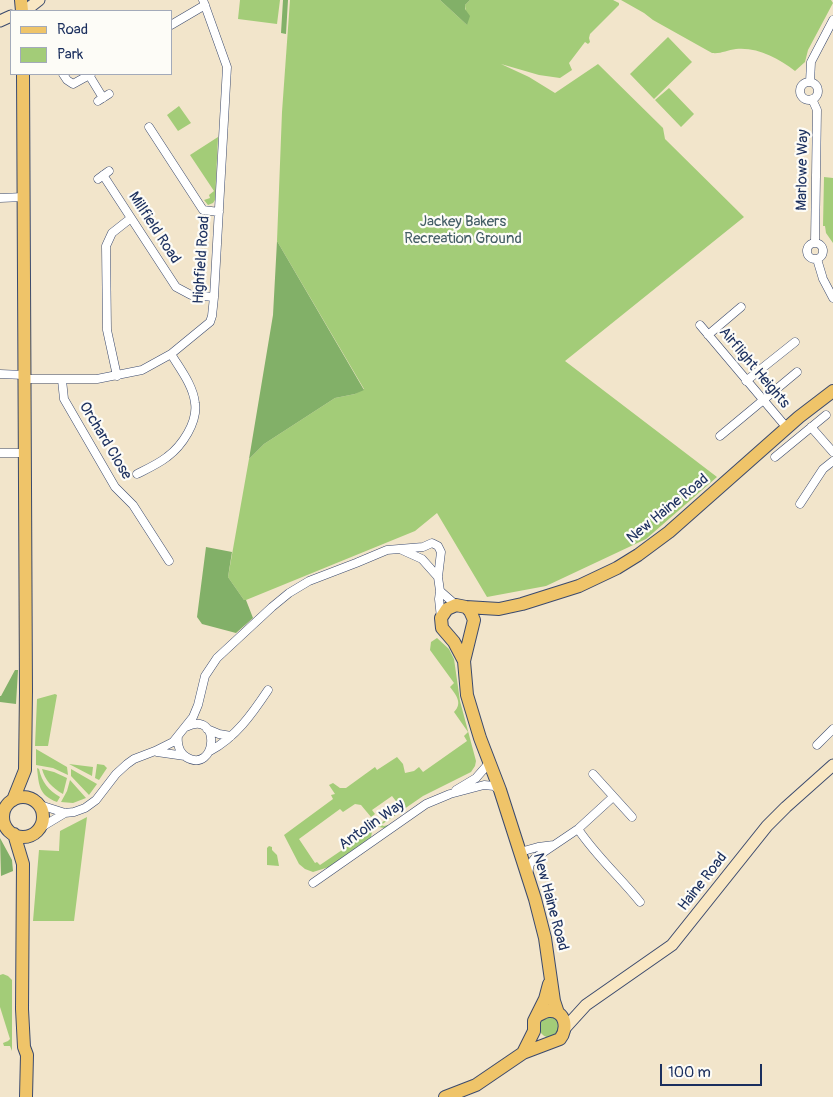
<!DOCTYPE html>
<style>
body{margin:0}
#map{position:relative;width:833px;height:1097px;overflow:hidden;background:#f2e5cb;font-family:Pangolin,sans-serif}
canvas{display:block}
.legend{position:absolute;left:10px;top:10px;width:162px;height:65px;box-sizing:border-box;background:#fdfcf7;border:1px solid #a3aaba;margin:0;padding:6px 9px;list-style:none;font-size:15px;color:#1b2f5e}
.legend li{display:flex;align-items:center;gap:10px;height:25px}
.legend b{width:25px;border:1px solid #a3aaba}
.scale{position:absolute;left:660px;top:1064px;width:102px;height:22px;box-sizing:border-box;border:2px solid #1b2f5e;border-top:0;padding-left:6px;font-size:15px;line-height:18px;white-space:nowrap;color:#1b2f5e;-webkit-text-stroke:4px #fdfcf7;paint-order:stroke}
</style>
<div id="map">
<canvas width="833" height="1097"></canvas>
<ul class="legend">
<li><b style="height:6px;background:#efc469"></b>Road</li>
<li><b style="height:14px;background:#a3cc78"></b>Park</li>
</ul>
<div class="scale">100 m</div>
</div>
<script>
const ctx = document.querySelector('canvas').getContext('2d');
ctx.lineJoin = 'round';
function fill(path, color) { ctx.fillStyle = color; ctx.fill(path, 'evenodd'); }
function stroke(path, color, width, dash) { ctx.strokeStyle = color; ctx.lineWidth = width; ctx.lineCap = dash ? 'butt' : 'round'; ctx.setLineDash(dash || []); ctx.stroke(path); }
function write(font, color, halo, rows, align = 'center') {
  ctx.font = font + ' Pangolin,sans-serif'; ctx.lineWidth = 4.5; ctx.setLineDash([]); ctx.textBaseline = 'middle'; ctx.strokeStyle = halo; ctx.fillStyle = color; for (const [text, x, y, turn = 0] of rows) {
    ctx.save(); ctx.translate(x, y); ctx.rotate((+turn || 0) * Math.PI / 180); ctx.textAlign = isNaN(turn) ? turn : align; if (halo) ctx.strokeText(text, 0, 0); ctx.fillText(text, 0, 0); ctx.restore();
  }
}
fill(new Path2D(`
 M 240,0 L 280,0 L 277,24 L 238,19 Z
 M 290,0 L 440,0 L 467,25 L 465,5 L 470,0 L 613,0 L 619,3 L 619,5 L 590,34 L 589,38 L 590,42 L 588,44 L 585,42 L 569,63 L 572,70 L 560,78 L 539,75 L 501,64 L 529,77 L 555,93 L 598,64 L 663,128 L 665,139 L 744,217 L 565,361 L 717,477 L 646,539 L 546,586 L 487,597 L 437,513 L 415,531 L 246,600 L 244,600 L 228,577 L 249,459 L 264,444 L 335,398 L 355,394 L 364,389 L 277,241 L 282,112 Z
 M 621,0 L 831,0 L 833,3 L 808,50 L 805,62 L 795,71 C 778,58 758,47 736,49 C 727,50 721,54 712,53 L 653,20 L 644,13 Z
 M 668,37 L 692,62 L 654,99 L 630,74 Z
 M 669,88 L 694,114 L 681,127 L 655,100 Z
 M 179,106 L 191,123 L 178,131 L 167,115 Z
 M 218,137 L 215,200 L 213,203 L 208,205 L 204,200 L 210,198 L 209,195 L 214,191 L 190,155 Z
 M 824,177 L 833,178 L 833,243 L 826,233 L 825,226 L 823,226 Z
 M 437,638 L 449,649 L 454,659 L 460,701 L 476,761 L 475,766 L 471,772 L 423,796 L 381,825 L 384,826 L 388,825 L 389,826 L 384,828 L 379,827 L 375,821 L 378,819 L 381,823 L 402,809 L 392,796 L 372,810 L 375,814 L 371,817 L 361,805 L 355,804 L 343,812 L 340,809 L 299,839 L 315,863 L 317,862 L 320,865 L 367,833 L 365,828 L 369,825 L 372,832 L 371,837 L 329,867 L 313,872 L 305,869 L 299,864 L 284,835 L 333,799 L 331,795 L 335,794 L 329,785 L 333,783 L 340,788 L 346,788 L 375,767 L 377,770 L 397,757 L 403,764 L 405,773 L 414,771 L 419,767 L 423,772 L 467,741 L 464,736 L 468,732 L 454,712 C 463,703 456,695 450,687 L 454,683 L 430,650 L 431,642 Z
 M 55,694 L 57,695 L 48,746 L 35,746 L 37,699 Z
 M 36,749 L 67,767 L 68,775 L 53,768 L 36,765 Z
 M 69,764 L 93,767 L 92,776 Z
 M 97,764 L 104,765 L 107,768 L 99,780 L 95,778 Z
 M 37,768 L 39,769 C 42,782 48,790 60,797 L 57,802 C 39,795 39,786 37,768 Z
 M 42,769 L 54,772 L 67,778 L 63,794 C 52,788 45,780 42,769 Z
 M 71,769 L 97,784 L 89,795 L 71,776 Z
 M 70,780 L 86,798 L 73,803 L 61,802 L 67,791 Z
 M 87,817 L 74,921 L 33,921 L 39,850 L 59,851 L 60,831 Z
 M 269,846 L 272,847 L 272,850 L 277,855 L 279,866 L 267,865 L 267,848 Z
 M 3,974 L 8,976 L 12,980 L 12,1051 L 10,1046 L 4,1046 L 3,1043 L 8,1041 L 10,1039 L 0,1007 L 0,975 Z
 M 549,1016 L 558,1019 L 559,1033 L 550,1038 C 540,1036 538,1030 540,1021 Z`), '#a3cc78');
fill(new Path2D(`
 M 283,0 L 288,0 L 286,34 L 281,33 Z
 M 440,0 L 470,0 L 465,5 L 465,9 L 470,16 L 467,25 Z
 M 277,241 L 364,390 L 355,394 L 335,398 L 264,444 L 249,459 L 273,315 Z
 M 206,547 L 232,552 L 228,577 L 244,600 L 246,600 L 253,618 L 236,633 L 202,624 L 197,617 Z
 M 15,670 L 18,670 L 16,704 L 0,702 L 0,696 L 1,696 Z
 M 0,838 L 12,860 L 13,871 L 1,876 Z`), '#82b068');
const street = new Path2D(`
 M 171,25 L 205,5
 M 63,74 L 67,80 L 73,84 L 91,74
 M 89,75 L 103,98
 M 810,82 L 811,62 L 833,20
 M800 91a9 9 0 1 1 18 0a9 9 0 1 1-18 0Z
 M 812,99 L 817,110 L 815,242
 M 98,101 L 109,94
 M 149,127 L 203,210 L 219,212
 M 103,175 L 176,287 L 191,295 L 214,297
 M 98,179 L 109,171
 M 0,198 L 24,197
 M807 251a8 8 0 1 1 16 0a8 8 0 1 1-16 0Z
 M 817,259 L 823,279 L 833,298
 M 700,325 L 787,428
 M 708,335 L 741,307
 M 0,374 L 24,375
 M 117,376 L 107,330 L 106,246 L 112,233 L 131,218
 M 24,379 L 97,379 L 142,370 L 171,354 L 210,322 L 212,316 L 214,297 L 227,67 L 203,0
 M 62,380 L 64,399 L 115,487 L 133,505 L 169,561
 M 746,381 L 795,342
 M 811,427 L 833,452
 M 720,436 L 797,372
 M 0,453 L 25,453
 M 775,457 L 826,415
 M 137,474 C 147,469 158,464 167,457 C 182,446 198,422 195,403 C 193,385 180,369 171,354
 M 800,504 L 823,469 L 833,461
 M 402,550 L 422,559 L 438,577
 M 440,591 L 456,605
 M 207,729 L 219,734 L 231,736
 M 178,736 C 177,744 179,752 186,757 C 217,775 222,709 186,727
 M 817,745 L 833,729
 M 210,751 C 236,737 252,714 268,690
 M 157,752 L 185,756
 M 593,774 L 632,817
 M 456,790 L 476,778 L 490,762
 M 40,805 L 65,813 L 74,812 L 85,808 L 96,800 L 116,774 L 127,764 L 134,759 L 155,751 L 173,742 L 193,717 L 198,705 L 205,676 L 217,658 L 272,607 L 289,593 L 309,581 L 356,563 L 387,550 L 423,547 L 432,543 L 438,546 L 441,552 L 438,577 L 440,591 L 439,599 L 441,618
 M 0,813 L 4,814
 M 40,828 L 65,813
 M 578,829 C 596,856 620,877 640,902
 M 520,852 L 538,847 L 554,845
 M 528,873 L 530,864 L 535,858 L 578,829 L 613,797
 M 313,883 L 426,804 L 450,794 L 484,785 L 494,786 L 498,789`);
const secondary = new Path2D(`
 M 25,11 L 39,0
 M 0,21 L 11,16
 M 566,1027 L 586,1005 L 672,945 L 767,826 L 786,807 L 833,765`);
const primary = new Path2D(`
 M 21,0 L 22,11
 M 466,607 L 470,611 L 474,620 L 464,661 L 467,695 L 480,738 L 500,790 L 535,899 L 545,938 L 554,1001 L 558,1013
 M 464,661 L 454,642 L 442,628 L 441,618 L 447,609 L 456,605 L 466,607 L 499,609 L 522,604 L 579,586 L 617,568 L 638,555 L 669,532 L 799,417 L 833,391
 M3 817a20 20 0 1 1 40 0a20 20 0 1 1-40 0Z
 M 13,800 L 25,770 L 26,691 L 23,74
 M 14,834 L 23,864 L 22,1009 L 24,1047 L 27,1055 L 26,1097
 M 523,1053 L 534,1031 L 534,1021 L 545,999 L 549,984
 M 445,1097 L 476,1085 L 523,1053 L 560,1039 C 568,1029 566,1010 549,1011 C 545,1011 541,1014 537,1016`);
stroke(street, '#3b4a6e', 9);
stroke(secondary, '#3b4a6e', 13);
stroke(primary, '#3b4a6e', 14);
stroke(street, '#fff', 8);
stroke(secondary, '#f9e7c3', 11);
stroke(primary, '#efc469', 12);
write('15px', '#1b2f5e', '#fdfcf7', [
 ["Marlowe Way",803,170,-89],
 ["Millfield Road",154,228,57],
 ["Highfield Road",202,260,-86],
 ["Airflight Heights",754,368,50],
 ["Orchard Close",105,441,59],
 ["New Haine Road",668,509,-39],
 ["Antolin Way",372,825,-35],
 ["Haine Road",703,882,-52],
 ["New Haine Road",550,902,75]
]);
write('15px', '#445e66', '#fdfcf7', [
 ["Jackey Bakers",463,222],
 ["Recreation Ground",463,239]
]);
</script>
